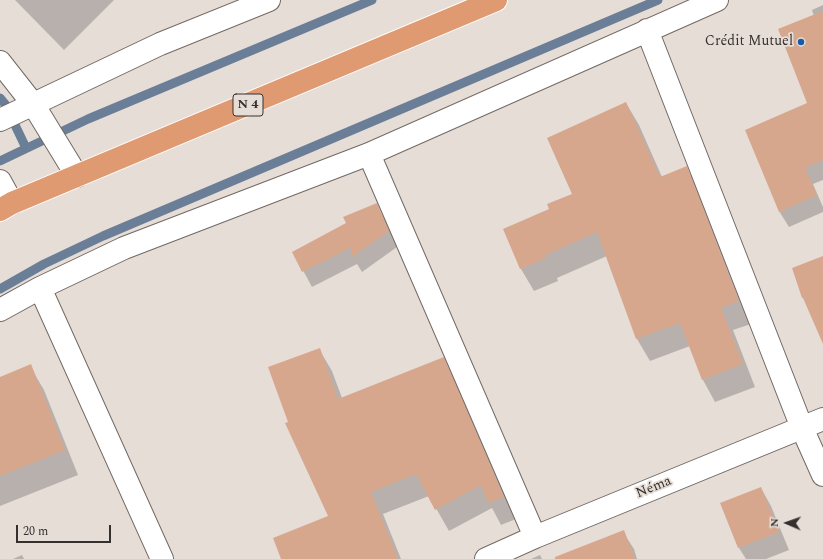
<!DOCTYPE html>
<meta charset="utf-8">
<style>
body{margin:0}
#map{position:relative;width:823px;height:559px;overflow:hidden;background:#e7ddd7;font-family:Spectral,serif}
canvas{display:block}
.north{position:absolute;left:767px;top:503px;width:40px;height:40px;-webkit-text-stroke:3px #e7ddd7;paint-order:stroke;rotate:272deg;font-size:11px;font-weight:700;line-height:16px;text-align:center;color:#34302e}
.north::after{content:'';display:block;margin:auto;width:14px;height:18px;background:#34302e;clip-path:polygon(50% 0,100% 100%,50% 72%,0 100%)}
.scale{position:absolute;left:16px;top:525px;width:95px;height:18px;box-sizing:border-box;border:2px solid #34302e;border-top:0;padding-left:5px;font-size:12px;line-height:14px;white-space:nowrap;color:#34302e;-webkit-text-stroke:3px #e7ddd7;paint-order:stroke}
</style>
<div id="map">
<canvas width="823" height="559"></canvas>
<div class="north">N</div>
<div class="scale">20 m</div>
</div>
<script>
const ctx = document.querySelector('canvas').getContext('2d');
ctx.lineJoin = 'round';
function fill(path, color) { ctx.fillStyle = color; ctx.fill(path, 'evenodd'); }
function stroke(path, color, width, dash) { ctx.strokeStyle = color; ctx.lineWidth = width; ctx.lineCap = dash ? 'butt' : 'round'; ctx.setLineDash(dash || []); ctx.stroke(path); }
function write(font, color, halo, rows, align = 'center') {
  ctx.font = font + ' Spectral,serif'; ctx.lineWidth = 3.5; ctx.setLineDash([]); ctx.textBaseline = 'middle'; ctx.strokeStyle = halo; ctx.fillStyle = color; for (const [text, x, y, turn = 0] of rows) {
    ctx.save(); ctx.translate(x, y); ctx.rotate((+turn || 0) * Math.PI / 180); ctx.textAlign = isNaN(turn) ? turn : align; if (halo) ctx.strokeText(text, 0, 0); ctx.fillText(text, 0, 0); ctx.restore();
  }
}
fill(new Path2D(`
 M 15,0 L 114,0 L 64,50 Z
 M 823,5 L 823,94 L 814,16 L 812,10 Z
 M 626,103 L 639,125 L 662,177 L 686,167 L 699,189 L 751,324 L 733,330 L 755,387 L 715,402 L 703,380 L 690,346 L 650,361 L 637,339 L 607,256 L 557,278 L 558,281 L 534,291 L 521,269 L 504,229 L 550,210 L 574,194 Z
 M 746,130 L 823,151 L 823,180 L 813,184 L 823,207 L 823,212 L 789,227 L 779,211 Z
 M 376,205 L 385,220 L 397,247 L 362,272 L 357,264 L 312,287 L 293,252 L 347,224 Z
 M 319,349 L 332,371 L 342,398 L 443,359 L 456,381 L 516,519 L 501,525 L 492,508 L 449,531 L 429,496 L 383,514 L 401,559 L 282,559 L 330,516 L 289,422 Z
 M 30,366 L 44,390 L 78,475 L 0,506 L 0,378 Z
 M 761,488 L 771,506 L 789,550 L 766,559 L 746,559 L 739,548 L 722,504 Z
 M 623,532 L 634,549 L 637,559 L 600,559 Z
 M 22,555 L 24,559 L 13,559 Z
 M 540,555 L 542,559 L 531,559 Z`), '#0003');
stroke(new Path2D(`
 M 0,98 L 5,104 L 26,148
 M 0,161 L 88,119 L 372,0
 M 0,289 L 44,264 L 103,236 L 658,0`), '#6a7e98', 9);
fill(new Path2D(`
 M 823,11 L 823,160 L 805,168 L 817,195 L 779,212 L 745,130 L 807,103 L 778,29 Z
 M 626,102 L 660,177 L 687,166 L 739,301 L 721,308 L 743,364 L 702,380 L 680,323 L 636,339 L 597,232 L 545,255 L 546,258 L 520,269 L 503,229 L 549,209 L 547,204 L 572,194 L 547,138 Z
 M 377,203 L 389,231 L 352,257 L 352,247 L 302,272 L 292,252 L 346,223 L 343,217 Z
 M 823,256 L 823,344 L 803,298 L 802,298 L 792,268 Z
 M 320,348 L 338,399 L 444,357 L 504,497 L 488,503 L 481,485 L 435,510 L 416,474 L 371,492 L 398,559 L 281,559 L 273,538 L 328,516 L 285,423 L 288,422 L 268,367 Z
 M 31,364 L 65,450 L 0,476 L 0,377 Z
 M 761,487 L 779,532 L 738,548 L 720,503 Z
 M 624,530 L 635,559 L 555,559 L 555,557 Z`), '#d7a78d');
const minor = new Path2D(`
 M 647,30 L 802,428 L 823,475
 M 0,120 L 160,44 L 269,0
 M 369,154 L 535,537
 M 40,288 L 162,559
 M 0,310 L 40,288 L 124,248 L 369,154 L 717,0
 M 486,559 L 535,537 L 823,419`);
const tertiary = new Path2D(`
 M 0,62 L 33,104 L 77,176
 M 0,181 L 12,203`);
const trunk = new Path2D(`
 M 0,210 L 12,203 L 496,0`);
stroke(minor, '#726964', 24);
stroke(tertiary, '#726964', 24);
stroke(trunk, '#fff', 24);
stroke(minor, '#fff', 22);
stroke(tertiary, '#fff', 22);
stroke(trunk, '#df9a72', 22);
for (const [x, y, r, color] of [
 [801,42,4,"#165bab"]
]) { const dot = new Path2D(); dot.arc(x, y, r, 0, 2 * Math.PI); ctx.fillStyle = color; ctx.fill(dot); stroke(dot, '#e7ddd7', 1.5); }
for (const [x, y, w] of [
 [248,105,30]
]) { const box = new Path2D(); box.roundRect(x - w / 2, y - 11, w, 22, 3); ctx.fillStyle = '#e7ddd7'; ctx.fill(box); stroke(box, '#34302e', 1); }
write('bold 13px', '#34302e', null, [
 ["N 4",248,105]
]);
write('14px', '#34302e', '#e7ddd7', [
 ["Crédit Mutuel",793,42]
], 'right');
write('14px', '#34302e', '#e7ddd7', [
 ["Néma",654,488,-22]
]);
</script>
